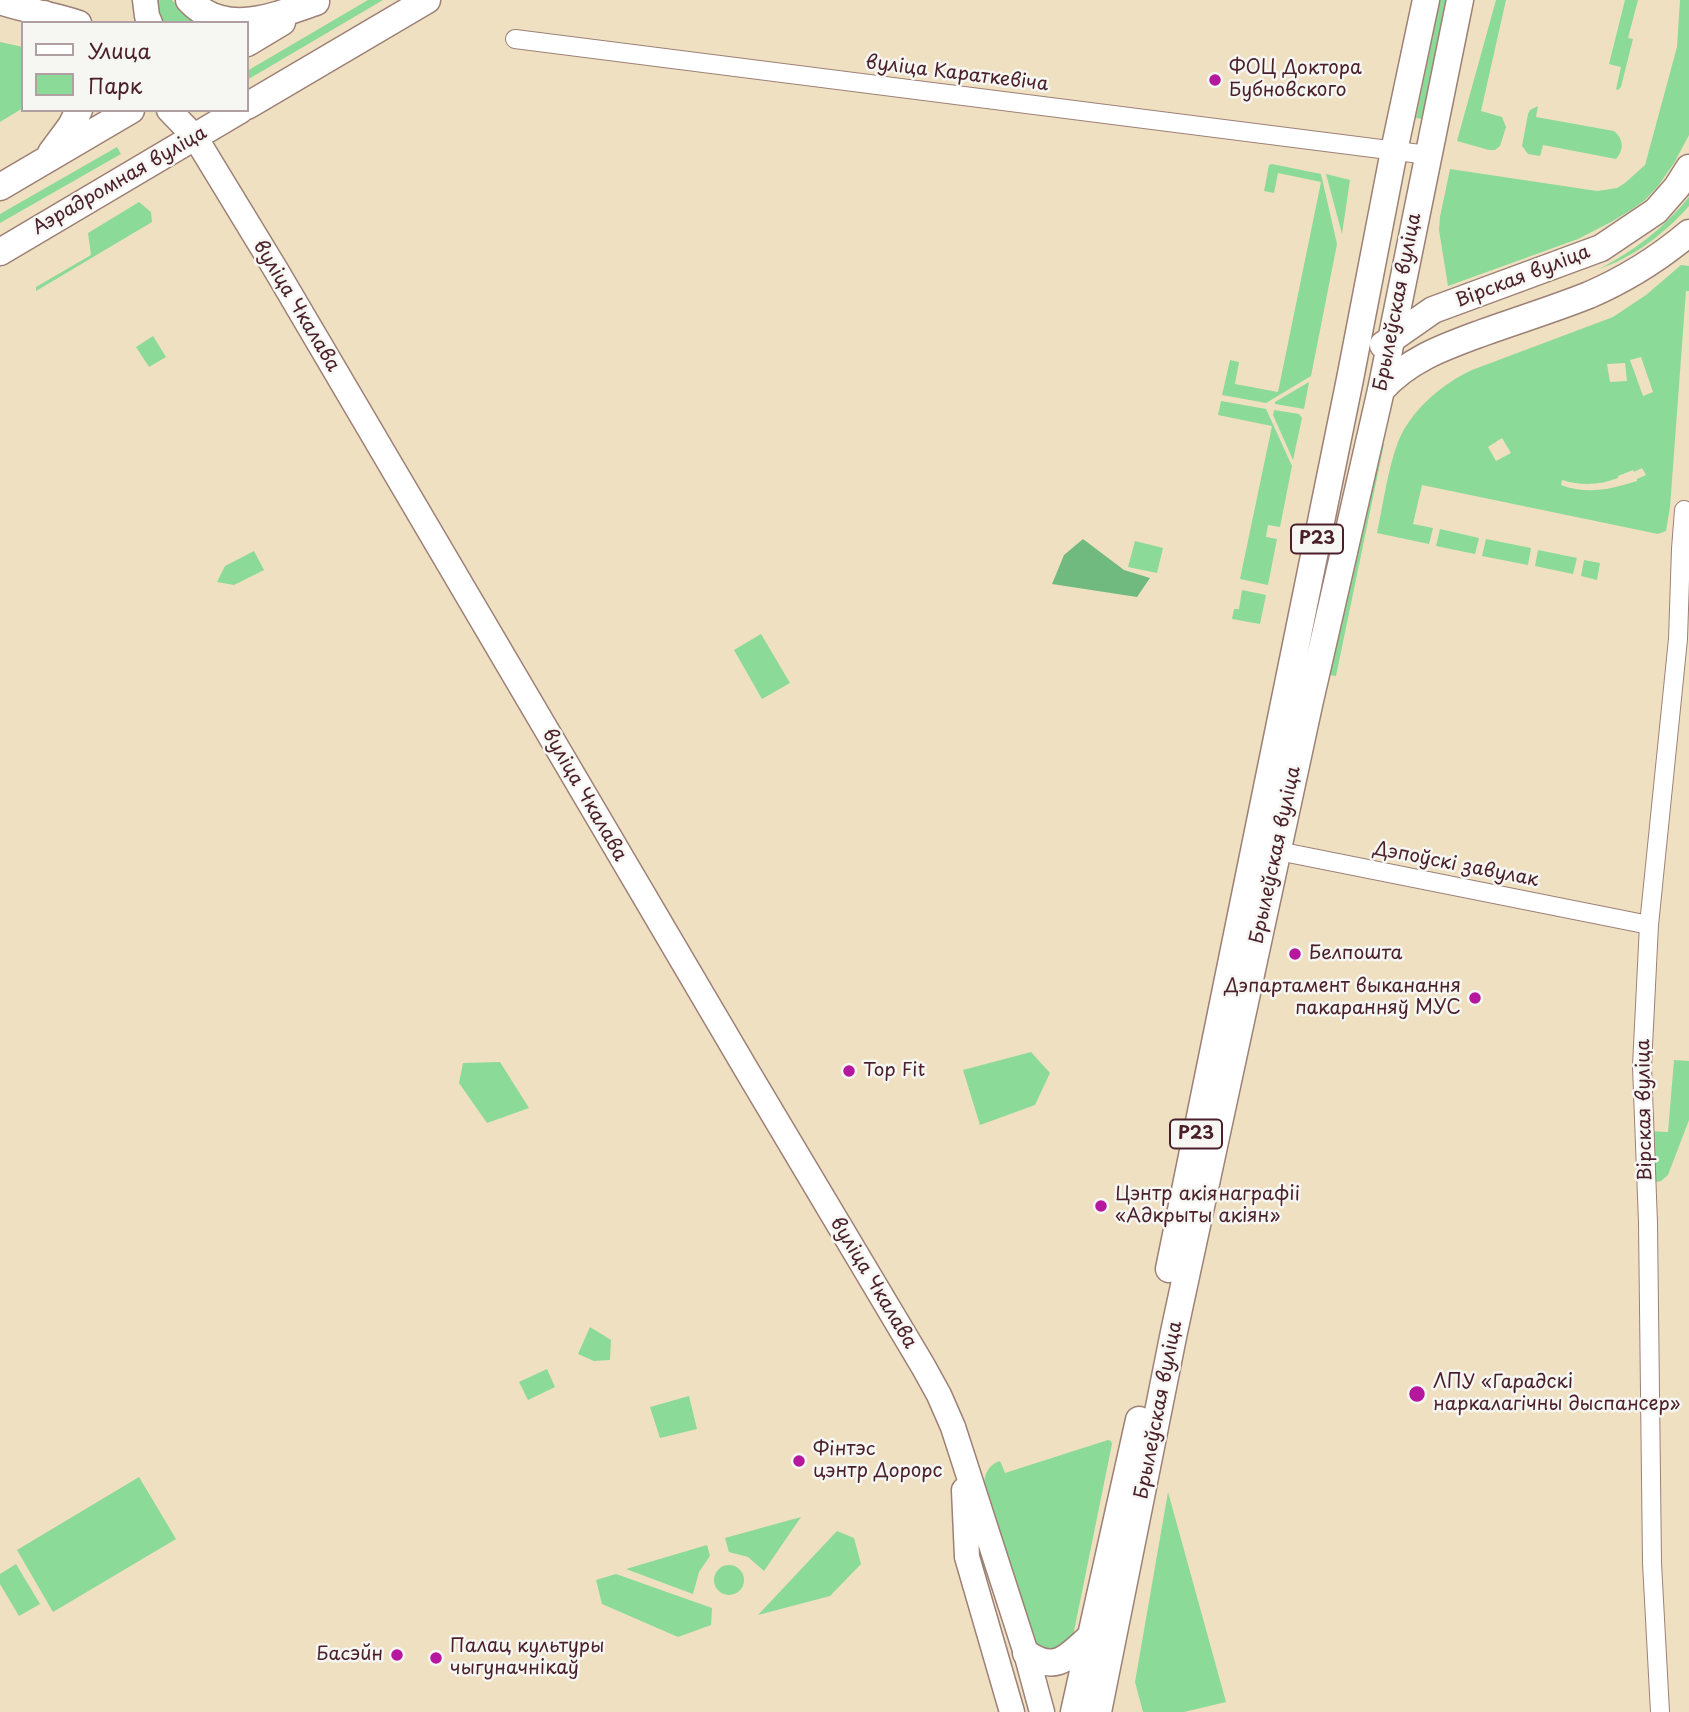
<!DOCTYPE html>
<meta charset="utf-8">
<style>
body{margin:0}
#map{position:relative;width:1689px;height:1712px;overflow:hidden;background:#f0e0c2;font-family:"Playpen Sans",sans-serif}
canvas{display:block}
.legend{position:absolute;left:21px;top:21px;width:228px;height:91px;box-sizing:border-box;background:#f6f6f2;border:2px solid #b1a0a2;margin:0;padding:9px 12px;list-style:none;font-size:21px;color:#4a1f2b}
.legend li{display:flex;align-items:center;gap:14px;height:35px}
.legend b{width:35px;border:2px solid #b1a0a2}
</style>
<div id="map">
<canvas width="1689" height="1712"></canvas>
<ul class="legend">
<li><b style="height:9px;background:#fff"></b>Улица</li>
<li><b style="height:19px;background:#8bda98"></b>Парк</li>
</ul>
</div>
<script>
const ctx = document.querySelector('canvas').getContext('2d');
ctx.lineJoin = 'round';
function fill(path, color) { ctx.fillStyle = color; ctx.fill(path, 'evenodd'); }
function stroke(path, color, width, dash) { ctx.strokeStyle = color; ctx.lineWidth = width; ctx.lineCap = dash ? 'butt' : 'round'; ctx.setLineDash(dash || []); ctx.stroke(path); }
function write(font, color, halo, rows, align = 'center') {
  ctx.font = font + ' "Playpen Sans",sans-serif'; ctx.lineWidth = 5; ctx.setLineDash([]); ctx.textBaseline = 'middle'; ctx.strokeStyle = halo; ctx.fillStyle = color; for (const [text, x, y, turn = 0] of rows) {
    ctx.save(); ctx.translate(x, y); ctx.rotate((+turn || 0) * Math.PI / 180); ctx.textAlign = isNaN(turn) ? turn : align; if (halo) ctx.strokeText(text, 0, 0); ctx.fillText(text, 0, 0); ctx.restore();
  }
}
fill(new Path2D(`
 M 155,0 L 172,0 L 183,13 L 194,21 L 192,23 L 163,23 Z
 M 368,0 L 383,0 L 247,80 L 247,71 Z
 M 1440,0 L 1448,0 L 1422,119 L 1416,118 Z
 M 1496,0 L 1506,0 L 1481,111 L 1502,117 L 1506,127 L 1500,146 L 1495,150 L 1489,150 L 1457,141 Z
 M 1625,0 L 1638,0 L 1628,38 L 1633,39 L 1621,87 L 1618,90 L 1616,89 L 1621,67 L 1609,64 Z
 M 1680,0 L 1689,0 L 1689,135 L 1674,163 L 1658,186 L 1645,200 L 1631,210 L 1611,222 L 1578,239 L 1448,286 L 1439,230 L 1440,217 L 1450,169 L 1597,191 L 1617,188 L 1625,183 L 1645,165 L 1677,47 Z
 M 0,42 L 23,47 L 23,108 L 0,122 Z
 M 1538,106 L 1536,117 L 1614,131 C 1624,139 1624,150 1616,159 L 1543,145 L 1540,156 L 1528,154 L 1522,146 L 1528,114 L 1530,110 Z
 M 117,147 L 121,154 L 0,223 L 0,214 Z
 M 1272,164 L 1321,174 L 1337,244 L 1311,376 L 1266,403 L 1222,395 L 1230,360 L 1239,362 L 1235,384 L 1278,392 L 1321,182 L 1278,173 L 1274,193 L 1264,191 L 1269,165 Z
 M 1326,174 L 1350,180 L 1342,234 Z
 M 1689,197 L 1689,206 C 1664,234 1634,257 1599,269 C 1634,251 1664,228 1689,197 Z
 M 139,202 L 151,212 L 152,222 L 36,291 L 36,287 L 91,255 L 88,233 Z
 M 1681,265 L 1689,266 L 1689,291 L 1686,291 L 1670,507 L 1666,531 L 1658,534 L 1422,485 L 1413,524 L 1433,528 L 1429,544 L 1377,533 C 1383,505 1388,468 1398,442 C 1411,410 1442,384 1472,370 L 1613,317 L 1646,295 ZM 1641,357 L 1653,392 L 1643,396 L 1630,360 ZM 1625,363 L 1627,381 L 1610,382 L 1607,364 ZM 1502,438 L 1511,453 L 1496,461 L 1488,447 ZM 1642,468 L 1646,475 L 1637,479 L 1637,481 C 1612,489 1587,495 1561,485 L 1562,480 C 1581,486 1600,485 1618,478 L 1618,476 L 1633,470 L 1634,472 Z
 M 153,336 L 166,357 L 149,367 L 136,347 Z
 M 1309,382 L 1304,409 L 1275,404 L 1275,402 Z
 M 1221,401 L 1266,409 L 1292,466 L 1280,527 L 1268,525 L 1266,537 L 1277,539 L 1268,585 L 1240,579 L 1272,426 L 1218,415 Z
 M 1274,410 L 1299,414 L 1302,418 L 1293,460 L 1273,415 Z
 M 1376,442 L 1384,444 L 1336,676 L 1329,675 Z
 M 1440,529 L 1479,538 L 1475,554 L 1436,546 Z
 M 1486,539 L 1531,548 L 1528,565 L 1482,556 Z
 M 1135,541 L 1163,548 L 1157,573 L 1128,567 Z
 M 1538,550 L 1577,558 L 1573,574 L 1535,566 Z
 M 254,551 L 264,570 L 234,585 L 217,582 L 225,566 Z
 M 1584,560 L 1600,563 L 1597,580 L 1581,576 Z
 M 1242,590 L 1266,595 L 1260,624 L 1232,619 L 1234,609 L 1239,609 Z
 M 761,634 L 790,683 L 762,699 L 734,650 Z
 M 1031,1052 L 1050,1073 L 1035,1105 L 980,1125 L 963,1070 Z
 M 1674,1060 L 1689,1061 L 1689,1120 L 1668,1175 L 1661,1181 L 1656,1182 L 1651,1178 L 1648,1131 L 1668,1132 Z
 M 500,1062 L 529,1108 L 487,1123 L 459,1083 L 463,1063 Z
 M 590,1327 L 611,1340 L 610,1360 L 594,1361 L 578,1354 Z
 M 547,1369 L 555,1387 L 528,1400 L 519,1382 Z
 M 689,1396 L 697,1429 L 660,1438 L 650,1407 Z
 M 1108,1440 L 1111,1441 L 1112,1444 L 1073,1636 L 1054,1651 L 1039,1648 L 1035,1641 L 984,1483 C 985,1472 990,1464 1000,1461 L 1005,1473 Z
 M 139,1477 L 176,1539 L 53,1612 L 17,1550 Z
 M 1168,1492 L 1226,1702 L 1184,1712 L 1143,1712 L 1135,1682 Z
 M 801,1517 L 764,1571 L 748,1557 L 729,1552 L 725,1538 Z
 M 837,1531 L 854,1538 L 861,1564 L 830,1596 L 758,1615 Z
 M 707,1545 L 710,1556 L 699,1572 L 693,1594 L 626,1569 Z
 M 16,1564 L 40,1604 L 19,1616 L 0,1584 L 0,1574 Z
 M714 1580a15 15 0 1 1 30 0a15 15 0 1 1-30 0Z
 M 616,1574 L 712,1608 L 711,1625 L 678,1637 L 602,1604 L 596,1580 Z`), '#8bda98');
fill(new Path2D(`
 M 1083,539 L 1124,570 L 1150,578 L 1137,597 L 1052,584 L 1064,555 Z`), '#70ba80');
const minor = new Path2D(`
 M 515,39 L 1428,155
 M 1268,849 L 1649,925
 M 1660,1712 L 1652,1563 L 1648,1223 L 1642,1066 L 1649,925 L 1678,639 L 1681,549 L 1684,510`);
const secondary = new Path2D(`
 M 145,0 L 147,16 L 150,23
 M 0,2 C 26,11 54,14 79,23
 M 169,110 L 195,137 L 276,270 L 749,1074 L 923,1366 L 939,1395 L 953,1427 L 1026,1653 L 1042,1712
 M 964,1490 L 967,1557 L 1012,1712`);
const primary = new Path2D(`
 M 189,0 C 225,38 274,16 316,2
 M 44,14 L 52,23
 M 247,43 L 282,22
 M 247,106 L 427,0
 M 51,153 L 71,126 L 79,110
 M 0,187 L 131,110
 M 0,252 L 240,110
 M 1383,345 L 1433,310 L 1601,248 L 1656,211 L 1677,187 L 1689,168
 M 1381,390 C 1409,359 1444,347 1482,333 C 1518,320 1554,309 1589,295 C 1626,279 1658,259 1689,233
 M 1169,1269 L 1350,379 L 1394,151 L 1426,0
 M 1026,1653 C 1055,1674 1068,1657 1090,1637
 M 1074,1712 L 1139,1420
 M 1098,1712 L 1174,1332 L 1309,705 L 1381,390 L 1460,0`);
stroke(minor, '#9d8076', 20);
stroke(secondary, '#9d8076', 27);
stroke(primary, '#9d8076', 29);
stroke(minor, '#fff', 18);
stroke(secondary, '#fff', 24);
stroke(primary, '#fff', 26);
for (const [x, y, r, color] of [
 [1215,80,7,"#b5179e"],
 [1295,954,7,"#b5179e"],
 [1475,998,7,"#b5179e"],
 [849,1071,7,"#b5179e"],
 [1101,1206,7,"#b5179e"],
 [1417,1394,9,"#b5179e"],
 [799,1461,7,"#b5179e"],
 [397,1655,7,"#b5179e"],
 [436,1658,7,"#b5179e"]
]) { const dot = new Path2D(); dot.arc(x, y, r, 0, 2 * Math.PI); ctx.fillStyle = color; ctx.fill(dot); stroke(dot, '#f6f6f2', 2.5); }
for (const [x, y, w] of [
 [1317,539,52],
 [1196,1134,52]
]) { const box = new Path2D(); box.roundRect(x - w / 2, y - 14.5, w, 29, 5); ctx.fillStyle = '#f6f6f2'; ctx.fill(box); stroke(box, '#4a1f2b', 2); }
write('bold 18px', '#4a1f2b', null, [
 ["Р23",1317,539],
 ["Р23",1196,1134]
]);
write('19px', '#4a1f2b', '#f6f6f2', [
 ["ФОЦ Доктора",1229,69],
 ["Бубновского",1229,91],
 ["Белпошта",1309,954],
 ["Дэпартамент выканання",1461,987,"right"],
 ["пакаранняў МУС",1461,1009,"right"],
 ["Top Fit",863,1071],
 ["Цэнтр акіянаграфіі",1115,1195],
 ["«Адкрыты акіян»",1115,1217],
 ["ЛПУ «Гарадскі",1433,1383],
 ["наркалагічны дыспансер»",1433,1405],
 ["Фінтэс",813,1450],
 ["цэнтр Дорорс",813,1472],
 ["Палац культуры",450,1647],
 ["чыгуначнікаў",450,1669],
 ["Басэйн",383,1655,"right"]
], 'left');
write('19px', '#4a1f2b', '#f6f6f2', [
 ["вуліца Караткевіча",957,74,7],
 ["Аэрадромная вуліца",120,181,-30],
 ["Вірская вуліца",1523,277,-21],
 ["Брылеўская вуліца",1398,302,-79],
 ["вуліца Чкалава",296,306,59],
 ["вуліца Чкалава",584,795,60],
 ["Брылеўская вуліца",1276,855,-78],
 ["Дэпоўскі завулак",1456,865,11],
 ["Вірская вуліца",1645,1110,-91],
 ["вуліца Чкалава",873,1283,59],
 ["Брылеўская вуліца",1159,1410,-79]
]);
</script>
